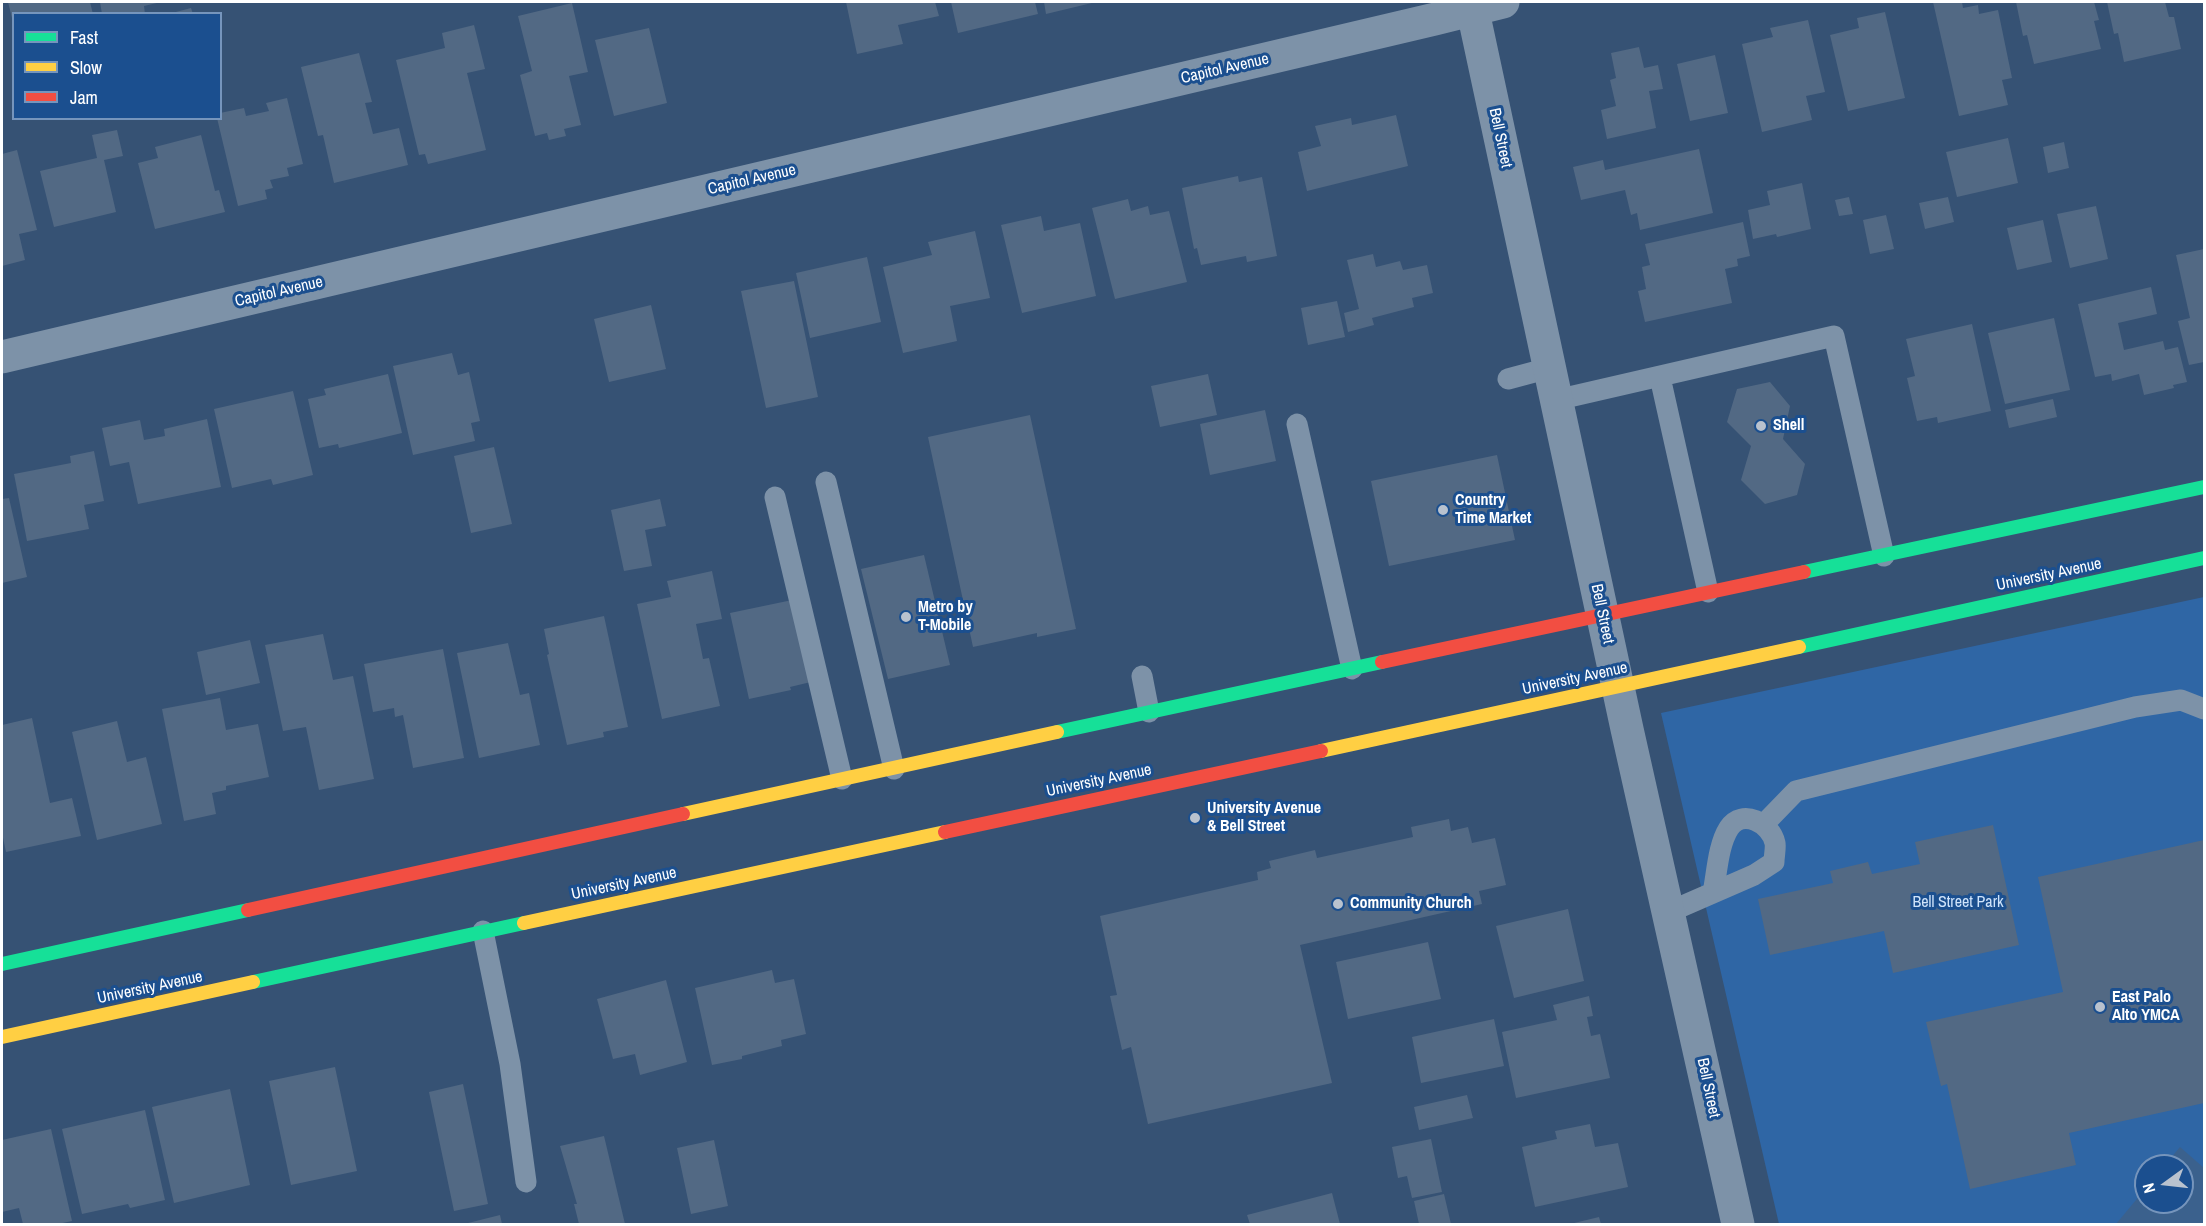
<!DOCTYPE html>
<style>
body{margin:0}
#map{position:relative;width:2206px;height:1226px;overflow:hidden;background:#365274;font-family:"Archivo Narrow",sans-serif}
canvas{display:block}
.frame{position:absolute;inset:0;border:3px solid #fff;pointer-events:none}
.legend{position:absolute;left:12px;top:12px;width:210px;height:108px;box-sizing:border-box;background:#1b4f8f;border:2px solid #7695bc;margin:0;padding:8px 10px;list-style:none;font-size:18px;color:#fff}
.legend li{display:flex;align-items:center;gap:12px;height:30px}
.legend b{width:30px;border:2px solid #7695bc}
.north{position:absolute;left:2134px;top:1154px;width:60px;height:60px;box-sizing:border-box;background:#1b4f8f;border:2px solid #7695bc;border-radius:50%;rotate:255deg;font-size:16px;font-weight:700;line-height:24px;text-align:center;color:#fff}
.north::after{content:'';display:block;margin:auto;width:21px;height:27px;background:#b9c2ce;clip-path:polygon(50% 0,100% 100%,50% 72%,0 100%)}
</style>
<div id="map">
<canvas width="2206" height="1226"></canvas>
<div class="frame"></div>
<ul class="legend">
<li><b style="height:8px;background:#16e098"></b>Fast</li>
<li><b style="height:8px;background:#ffcf43"></b>Slow</li>
<li><b style="height:8px;background:#f24e42"></b>Jam</li>
</ul>
<div class="north">N</div>
</div>
<script>
const ctx = document.querySelector('canvas').getContext('2d');
ctx.lineJoin = 'round';
function fill(path, color) { ctx.fillStyle = color; ctx.fill(path, 'evenodd'); }
function stroke(path, color, width, dash) { ctx.strokeStyle = color; ctx.lineWidth = width; ctx.lineCap = dash ? 'butt' : 'round'; ctx.setLineDash(dash || []); ctx.stroke(path); }
function write(font, color, halo, rows, align = 'center') {
  ctx.font = font + ' "Archivo Narrow",sans-serif'; ctx.lineWidth = 6; ctx.setLineDash([]); ctx.textBaseline = 'middle'; ctx.strokeStyle = halo; ctx.fillStyle = color; for (const [text, x, y, turn = 0] of rows) {
    ctx.save(); ctx.translate(x, y); ctx.rotate((+turn || 0) * Math.PI / 180); ctx.textAlign = isNaN(turn) ? turn : align; if (halo) ctx.strokeText(text, 0, 0); ctx.fillText(text, 0, 0); ctx.restore();
  }
}
fill(new Path2D(`
 M 2204,597 L 2204,1224 L 1779,1224 L 1661,713 ZM 2146,1166 L 2182,1166 L 2182,1202 L 2146,1202 Z`), '#2f66a5');
fill(new Path2D(`
 M 2180,1147 L 2204,1168 L 2204,1224 L 2116,1224 L 2146,1188 L 2146,1202 L 2182,1202 L 2182,1166 L 2164,1166 Z`), '#3b618d');
fill(new Path2D(`
 M 8,2 L 90,2 L 93,14 L 14,14 L 13,22 Z
 M 100,2 L 161,2 L 144,6 L 145,14 L 102,14 Z
 M 846,2 L 935,2 L 939,16 L 898,25 L 903,44 L 857,54 Z
 M 951,2 L 1035,2 L 1038,14 L 958,33 Z
 M 1044,2 L 1096,2 L 1046,14 Z
 M 1933,2 L 1962,2 L 1963,8 L 1978,5 L 1979,14 L 1998,10 L 2012,78 L 2002,80 L 2008,105 L 1959,116 Z
 M 2016,2 L 2094,2 L 2099,20 L 2094,21 L 2101,49 L 2034,64 L 2027,35 L 2023,36 Z
 M 2107,2 L 2165,2 L 2169,17 L 2174,17 L 2181,49 L 2124,62 L 2118,33 L 2114,34 Z
 M 572,3 L 588,72 L 569,76 L 581,125 L 564,129 L 566,136 L 549,140 L 547,133 L 535,136 L 520,75 L 532,71 L 518,16 Z
 M 191,8 L 193,14 L 172,14 L 172,13 Z
 M 1885,12 L 1905,98 L 1848,111 L 1830,35 L 1859,28 L 1857,18 Z
 M 1808,20 L 1825,92 L 1806,96 L 1812,120 L 1762,132 L 1742,44 L 1773,37 L 1770,28 Z
 M 474,25 L 485,69 L 467,73 L 486,150 L 428,164 L 425,154 L 419,155 L 396,60 L 445,48 L 442,33 Z
 M 649,28 L 667,103 L 614,116 L 595,40 Z
 M 1639,47 L 1644,68 L 1658,65 L 1663,89 L 1649,91 L 1656,128 L 1607,139 L 1601,110 L 1616,106 L 1610,80 L 1616,78 L 1611,53 Z
 M 359,53 L 372,102 L 365,103 L 373,134 L 399,128 L 408,165 L 334,183 L 323,135 L 318,136 L 301,67 Z
 M 1715,55 L 1728,113 L 1690,121 L 1677,64 Z
 M 287,98 L 303,164 L 287,168 L 289,176 L 270,180 L 273,188 L 265,190 L 267,199 L 238,206 L 217,118 L 220,118 L 220,113 L 244,108 L 246,116 L 269,111 L 266,103 Z
 M 1396,115 L 1408,166 L 1307,191 L 1298,152 L 1321,146 L 1315,126 L 1351,118 L 1352,125 Z
 M 117,130 L 123,156 L 104,160 L 116,212 L 54,227 L 40,171 L 97,158 L 92,135 Z
 M 201,135 L 215,191 L 219,190 L 225,212 L 155,229 L 138,163 L 158,158 L 155,147 Z
 M 2008,138 L 2018,183 L 1957,197 L 1946,152 Z
 M 2064,142 L 2069,168 L 2048,173 L 2043,147 Z
 M 1699,149 L 1713,213 L 1640,230 L 1637,213 L 1631,215 L 1625,190 L 1581,200 L 1573,167 L 1603,160 L 1605,170 Z
 M 17,150 L 37,230 L 19,234 L 25,260 L 2,266 L 2,154 Z
 M 1238,176 L 1239,182 L 1262,177 L 1277,256 L 1247,262 L 1246,256 L 1201,265 L 1197,248 L 1194,249 L 1182,188 Z
 M 1802,183 L 1811,229 L 1777,237 L 1776,234 L 1753,239 L 1748,210 L 1770,205 L 1767,191 Z
 M 1849,197 L 1853,214 L 1839,216 L 1835,200 Z
 M 1948,197 L 1954,222 L 1925,229 L 1919,203 Z
 M 1128,199 L 1131,211 L 1148,206 L 1150,215 L 1169,211 L 1187,282 L 1115,299 L 1092,208 Z
 M 2096,206 L 2108,259 L 2070,268 L 2057,214 Z
 M 1886,215 L 1894,249 L 1870,254 L 1863,220 Z
 M 1041,216 L 1044,231 L 1080,223 L 1096,296 L 1022,313 L 1001,225 Z
 M 2043,220 L 2052,262 L 2017,270 L 2007,228 Z
 M 1743,222 L 1750,256 L 1737,259 L 1738,266 L 1725,269 L 1732,303 L 1645,322 L 1638,291 L 1646,289 L 1642,267 L 1650,265 L 1645,244 Z
 M 975,231 L 990,298 L 950,306 L 957,341 L 903,353 L 883,267 L 932,255 L 928,242 Z
 M 2204,249 L 2204,362 L 2189,365 L 2178,321 L 2190,318 L 2176,255 Z
 M 1373,254 L 1376,267 L 1400,261 L 1403,270 L 1427,265 L 1433,293 L 1412,298 L 1414,307 L 1372,318 L 1374,325 L 1348,332 L 1344,313 L 1359,309 L 1347,260 Z
 M 867,257 L 881,322 L 810,338 L 796,273 Z
 M 794,281 L 818,397 L 766,408 L 741,291 Z
 M 2151,287 L 2157,314 L 2118,323 L 2124,350 L 2163,341 L 2165,350 L 2178,347 L 2187,382 L 2173,385 L 2174,388 L 2144,395 L 2139,374 L 2112,381 L 2111,374 L 2095,377 L 2078,304 Z
 M 1337,301 L 1345,337 L 1308,345 L 1301,308 Z
 M 651,305 L 666,369 L 609,382 L 594,319 Z
 M 2054,318 L 2070,390 L 2005,404 L 1988,333 Z
 M 1972,324 L 1991,411 L 1938,423 L 1937,417 L 1917,421 L 1907,378 L 1915,376 L 1906,339 Z
 M 452,353 L 458,375 L 469,372 L 480,421 L 471,423 L 475,441 L 413,455 L 393,366 Z
 M 388,374 L 402,433 L 339,448 L 338,444 L 319,448 L 308,399 L 326,395 L 324,389 Z
 M 1208,374 L 1217,415 L 1160,427 L 1151,386 Z
 M 1770,382 L 1790,406 L 1783,439 L 1805,464 L 1797,495 L 1765,504 L 1741,480 L 1751,446 L 1727,422 L 1737,389 Z
 M 293,391 L 313,475 L 273,485 L 271,479 L 232,488 L 214,409 Z
 M 2053,399 L 2057,417 L 2009,428 L 2005,410 Z
 M 1265,410 L 1276,461 L 1210,475 L 1200,424 Z
 M 1030,415 L 1076,629 L 1037,637 L 1037,633 L 973,647 L 928,437 Z
 M 207,419 L 221,487 L 138,504 L 129,462 L 110,466 L 102,428 L 140,420 L 144,440 L 165,436 L 164,429 Z
 M 494,447 L 512,524 L 471,533 L 454,456 Z
 M 94,451 L 104,501 L 84,505 L 89,529 L 27,541 L 14,474 L 71,463 L 70,456 Z
 M 1497,455 L 1515,540 L 1389,566 L 1371,481 Z
 M 9,498 L 27,577 L 2,583 L 2,499 Z
 M 660,499 L 666,526 L 645,530 L 652,566 L 624,571 L 611,510 Z
 M 924,555 L 950,665 L 888,679 L 861,569 Z
 M 712,571 L 722,619 L 696,624 L 703,659 L 709,658 L 720,706 L 662,719 L 637,604 L 671,597 L 667,581 Z
 M 797,599 L 815,681 L 790,687 L 791,690 L 749,699 L 730,613 Z
 M 604,616 L 628,727 L 603,732 L 604,737 L 567,745 L 547,655 L 549,654 L 544,629 Z
 M 323,634 L 333,680 L 353,676 L 374,779 L 319,790 L 306,727 L 283,731 L 265,645 Z
 M 250,640 L 260,683 L 206,695 L 197,652 Z
 M 508,643 L 520,695 L 529,693 L 540,745 L 479,758 L 457,653 Z
 M 443,649 L 464,758 L 413,768 L 403,715 L 395,717 L 394,708 L 373,712 L 364,664 Z
 M 220,698 L 226,730 L 258,724 L 269,777 L 226,786 L 226,790 L 212,793 L 216,814 L 184,821 L 162,709 Z
 M 32,718 L 50,803 L 72,798 L 81,836 L 6,852 L 2,833 L 2,725 Z
 M 117,721 L 127,762 L 146,757 L 162,824 L 97,840 L 72,732 Z
 M 1449,819 L 1451,831 L 1468,827 L 1472,843 L 1495,838 L 1506,885 L 1479,891 L 1482,904 L 1300,945 L 1332,1083 L 1148,1124 L 1131,1047 L 1122,1050 L 1110,996 L 1117,995 L 1100,916 L 1258,880 L 1257,872 L 1271,868 L 1269,861 L 1315,850 L 1317,858 L 1413,837 L 1411,827 Z
 M 1993,825 L 2019,945 L 1893,973 L 1884,931 L 1770,955 L 1758,899 L 1833,883 L 1830,871 L 1868,862 L 1872,874 L 1920,864 L 1915,842 Z
 M 2204,840 L 2204,1103 L 2069,1133 L 2076,1165 L 1970,1189 L 1947,1084 L 1941,1086 L 1926,1022 L 2063,992 L 2038,877 Z
 M 1568,909 L 1584,981 L 1514,998 L 1496,926 Z
 M 1428,942 L 1441,999 L 1348,1019 L 1336,962 Z
 M 772,970 L 775,983 L 794,979 L 806,1034 L 781,1040 L 782,1046 L 742,1056 L 742,1059 L 712,1065 L 695,988 Z
 M 666,980 L 687,1062 L 640,1075 L 635,1054 L 613,1059 L 597,999 Z
 M 1589,996 L 1593,1016 L 1587,1017 L 1591,1036 L 1600,1034 L 1610,1078 L 1516,1098 L 1502,1032 L 1557,1020 L 1553,1005 Z
 M 1494,1019 L 1504,1066 L 1421,1083 L 1412,1037 Z
 M 335,1067 L 357,1171 L 291,1185 L 269,1081 Z
 M 463,1084 L 488,1204 L 454,1211 L 429,1092 Z
 M 230,1089 L 250,1185 L 174,1203 L 152,1107 Z
 M 1467,1095 L 1473,1118 L 1419,1130 L 1414,1107 Z
 M 145,1110 L 165,1200 L 130,1208 L 128,1204 L 82,1214 L 62,1129 Z
 M 1590,1124 L 1595,1147 L 1618,1143 L 1628,1187 L 1535,1207 L 1522,1147 L 1557,1139 L 1555,1131 Z
 M 51,1129 L 72,1221 L 58,1224 L 23,1224 L 19,1208 L 2,1212 L 2,1140 Z
 M 604,1136 L 625,1224 L 579,1224 L 574,1204 L 577,1204 L 560,1146 Z
 M 1431,1139 L 1442,1192 L 1412,1198 L 1407,1176 L 1398,1178 L 1392,1147 Z
 M 714,1140 L 728,1206 L 691,1214 L 677,1148 Z
 M 1332,1193 L 1340,1224 L 1250,1224 L 1247,1215 Z
 M 1444,1194 L 1451,1224 L 1419,1224 L 1414,1201 Z
 M 500,1215 L 502,1224 L 464,1224 Z
 M 1599,1217 L 1601,1224 L 1570,1224 Z`), '#526984');
stroke(new Path2D(`
 M 1660,377 L 1708,592
 M 1508,379 L 1549,368
 M 1556,400 L 1834,336 L 1884,556
 M 1297,424 L 1352,669
 M 826,482 L 894,769
 M 775,497 L 842,779
 M 1142,676 L 1149,712
 M 1764,824 L 1796,791 L 2135,707 L 2181,700 L 2204,709
 M 1669,912 L 1754,875 L 1774,862 C 1774,856 1776,848 1775,843 C 1771,823 1742,808 1729,828 C 1718,845 1717,873 1713,893
 M 483,931 L 510,1064 L 526,1182`), '#7d92a8', 21);
stroke(new Path2D(`
 M 1471,2 L 1627,729 L 1738,1224
 M 2,357 L 1435,19 L 1503,2`), '#7d92a8', 33);
stroke(new Path2D(`
 M 1804,572 L 2204,487
 M 1799,647 L 2204,558
 M 1057,732 L 1382,662
 M 2,964 L 248,910
 M 253,982 L 524,923`), '#16e098', 14);
stroke(new Path2D(`
 M 1321,751 L 1799,647
 M 683,814 L 1057,732
 M 524,923 L 945,832
 M 2,1037 L 253,982`), '#ffcf43', 14);
stroke(new Path2D(`
 M 1382,662 L 1804,572
 M 945,832 L 1321,751
 M 248,910 L 683,814`), '#f24e42', 14);
for (const [x, y, r, color] of [
 [1761,426,6,"#b9c2ce"],
 [1443,510,6,"#b9c2ce"],
 [906,617,6,"#b9c2ce"],
 [1195,818,6,"#b9c2ce"],
 [1338,904,6,"#b9c2ce"],
 [2100,1007,6,"#b9c2ce"]
]) { const dot = new Path2D(); dot.arc(x, y, r, 0, 2 * Math.PI); ctx.fillStyle = color; ctx.fill(dot); stroke(dot, '#1b4f8f', 2); }
write('16px', '#fff', '#1b4f8f', [
 ["Capitol Avenue",1225,69,-13],
 ["Bell Street",1500,138,78],
 ["Capitol Avenue",752,180,-13],
 ["Capitol Avenue",279,292,-13],
 ["University Avenue",2049,575,-12],
 ["Bell Street",1602,614,78],
 ["University Avenue",1575,679,-12],
 ["University Avenue",1099,781,-12],
 ["University Avenue",624,884,-12],
 ["University Avenue",150,988,-12],
 ["Bell Street",1708,1088,78]
]);
write('bold 16px', '#fff', '#1b4f8f', [
 ["Shell",1773,426],
 ["Country",1455,501],
 ["Time Market",1455,519],
 ["Metro by",918,608],
 ["T-Mobile",918,626],
 ["University Avenue",1207,809],
 ["& Bell Street",1207,827],
 ["Community Church",1350,904],
 ["East Palo",2112,998],
 ["Alto YMCA",2112,1016]
], 'left');
write('16px', '#cfe3fa', '#1b4f8f', [
 ["Bell Street Park",1958,903]
]);
</script>
